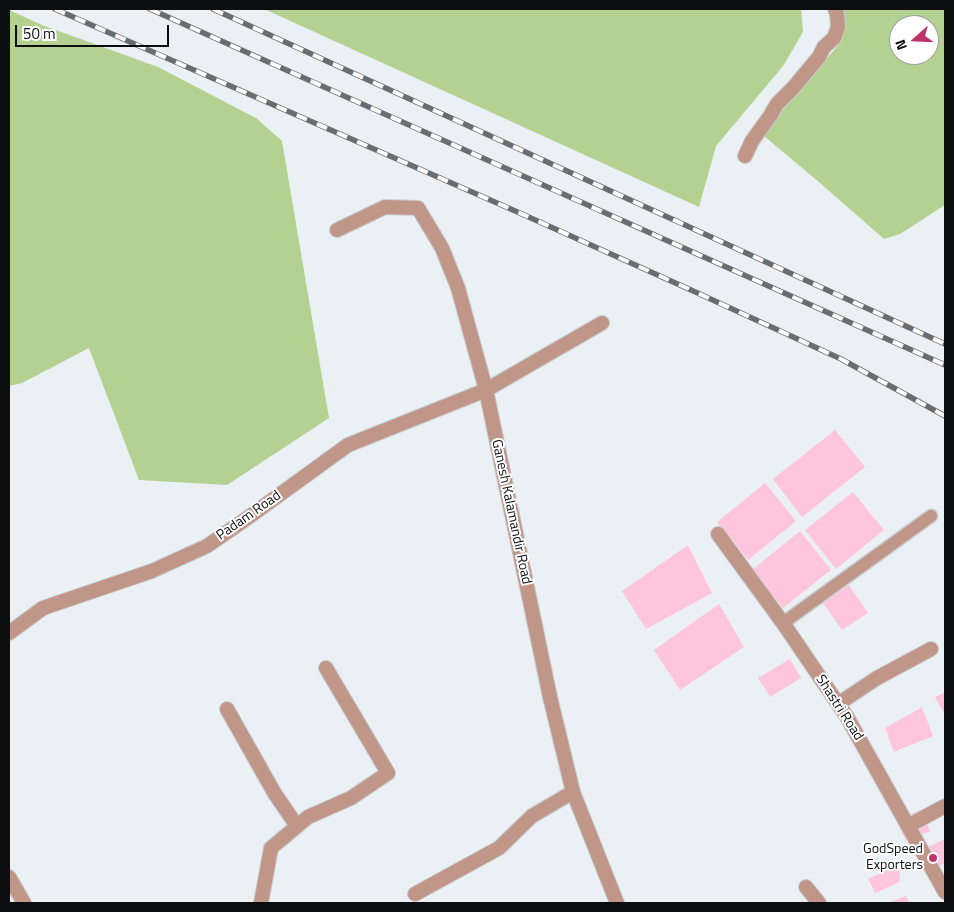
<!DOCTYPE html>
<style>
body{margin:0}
#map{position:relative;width:954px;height:912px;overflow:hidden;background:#ebf0f4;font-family:"Titillium Web",sans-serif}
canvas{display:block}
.frame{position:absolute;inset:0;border:10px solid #0c0e0f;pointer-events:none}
.north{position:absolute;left:889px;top:15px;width:50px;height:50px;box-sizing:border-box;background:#fff;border:1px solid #9e9f9f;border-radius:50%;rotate:250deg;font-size:14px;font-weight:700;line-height:20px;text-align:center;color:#0c0e0f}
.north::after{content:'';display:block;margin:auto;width:18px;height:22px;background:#bd336c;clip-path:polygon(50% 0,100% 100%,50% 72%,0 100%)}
.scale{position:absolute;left:15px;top:25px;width:154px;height:22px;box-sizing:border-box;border:2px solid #0c0e0f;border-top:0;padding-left:6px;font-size:15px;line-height:18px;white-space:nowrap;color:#0c0e0f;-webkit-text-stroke:4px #fff;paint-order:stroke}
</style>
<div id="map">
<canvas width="954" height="912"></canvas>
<div class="frame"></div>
<div class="north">N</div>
<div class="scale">50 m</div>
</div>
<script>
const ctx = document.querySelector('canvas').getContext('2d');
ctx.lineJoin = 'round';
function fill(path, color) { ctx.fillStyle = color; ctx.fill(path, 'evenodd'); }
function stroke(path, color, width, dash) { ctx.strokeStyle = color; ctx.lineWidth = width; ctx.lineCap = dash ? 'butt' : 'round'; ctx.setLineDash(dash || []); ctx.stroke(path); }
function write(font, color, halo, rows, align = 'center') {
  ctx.font = font + ' "Titillium Web",sans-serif'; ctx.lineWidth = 4; ctx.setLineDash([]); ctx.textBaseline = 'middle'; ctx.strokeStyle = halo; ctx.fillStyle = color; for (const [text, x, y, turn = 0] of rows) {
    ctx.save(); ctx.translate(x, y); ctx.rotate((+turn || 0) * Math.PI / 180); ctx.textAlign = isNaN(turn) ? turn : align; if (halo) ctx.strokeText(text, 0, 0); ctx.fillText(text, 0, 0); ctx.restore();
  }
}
fill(new Path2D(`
 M 264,9 L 801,9 L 803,32 L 783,66 L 716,146 L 699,207 Z
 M 838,9 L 945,9 L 945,205 L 900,234 L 884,239 L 820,183 L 764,136 L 785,107 L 841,42 ZM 899,25 L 929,25 L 929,55 L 899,55 Z
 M 9,10 L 42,25 L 158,67 L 256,118 L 282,141 L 329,418 L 227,485 L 139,480 L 89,348 L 22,383 L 9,386 Z`), '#b3d292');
fill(new Path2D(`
 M 835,430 L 865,467 L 802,517 L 773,479 Z
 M 765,483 L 796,521 L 748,560 L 717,522 Z
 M 853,492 L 884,530 L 836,569 L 805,530 Z
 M 800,531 L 831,570 L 783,608 L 752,570 Z
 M 688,545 L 712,593 L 646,629 L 622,591 Z
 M 849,585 L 868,613 L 842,630 L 823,603 Z
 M 719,604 L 744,647 L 680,690 L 654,650 Z
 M 790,659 L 801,678 L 770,697 L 758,678 Z
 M 945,692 L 945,715 L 935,697 Z
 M 922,707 L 933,736 L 894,752 L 885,728 Z
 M 922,809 L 930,831 L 906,841 L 896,821 Z
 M 945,839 L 945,846 L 943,851 L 945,852 L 945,863 L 928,872 L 917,852 Z
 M 899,864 L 900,882 L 875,893 L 868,879 Z
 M 906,896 L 910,903 L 888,903 Z`), '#ffc5dd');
const service = new Path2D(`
 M 783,623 L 931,516`);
const minor = new Path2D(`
 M 745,156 L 752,141 L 770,116 L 777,104 L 793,88 L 819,57 L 824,47 L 834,38 L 838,27 L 837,14 L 835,9
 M 337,230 L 385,207 L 418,208 L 442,248 L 458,288 L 486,390 L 550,697 L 573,792 L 617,903
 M 718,534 L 783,623 L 847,717 L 945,892
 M 9,633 L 43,608 L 152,571 L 207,546 L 246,519 L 348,445 L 486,390 L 602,323
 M 838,704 L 877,678 L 931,649
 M 227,709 L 275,794 L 297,826
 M 908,826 L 945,806
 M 9,877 L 24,903
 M 806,887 L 819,903
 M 415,894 L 499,848 L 532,816 L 573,792
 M 261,903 L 271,848 L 308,817 L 351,798 L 388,773 L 326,668`);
stroke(service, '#c7cccf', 15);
stroke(minor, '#c7cccf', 16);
stroke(service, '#c09689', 12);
stroke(minor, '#c09689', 14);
const rail = new Path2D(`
 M 55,9 L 513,210 L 691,290 L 841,359 L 945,416
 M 150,9 L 945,365
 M 213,9 L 945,344`);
stroke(rail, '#6a6d6f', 5.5);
stroke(rail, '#fff', 4, [11]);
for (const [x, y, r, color] of [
 [933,858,5,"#bd336c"]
]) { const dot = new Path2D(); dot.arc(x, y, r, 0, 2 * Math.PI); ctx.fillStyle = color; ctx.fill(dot); stroke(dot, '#fff', 2); }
write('14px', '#0c0e0f', '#fff', [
 ["Ganesh Kalamandir Road",511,512,78],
 ["Padam Road",249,516,-35],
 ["Shastri Road",839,708,57]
]);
write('14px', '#0c0e0f', '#fff', [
 ["GodSpeed",923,850],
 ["Exporters",923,866]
], 'right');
</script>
